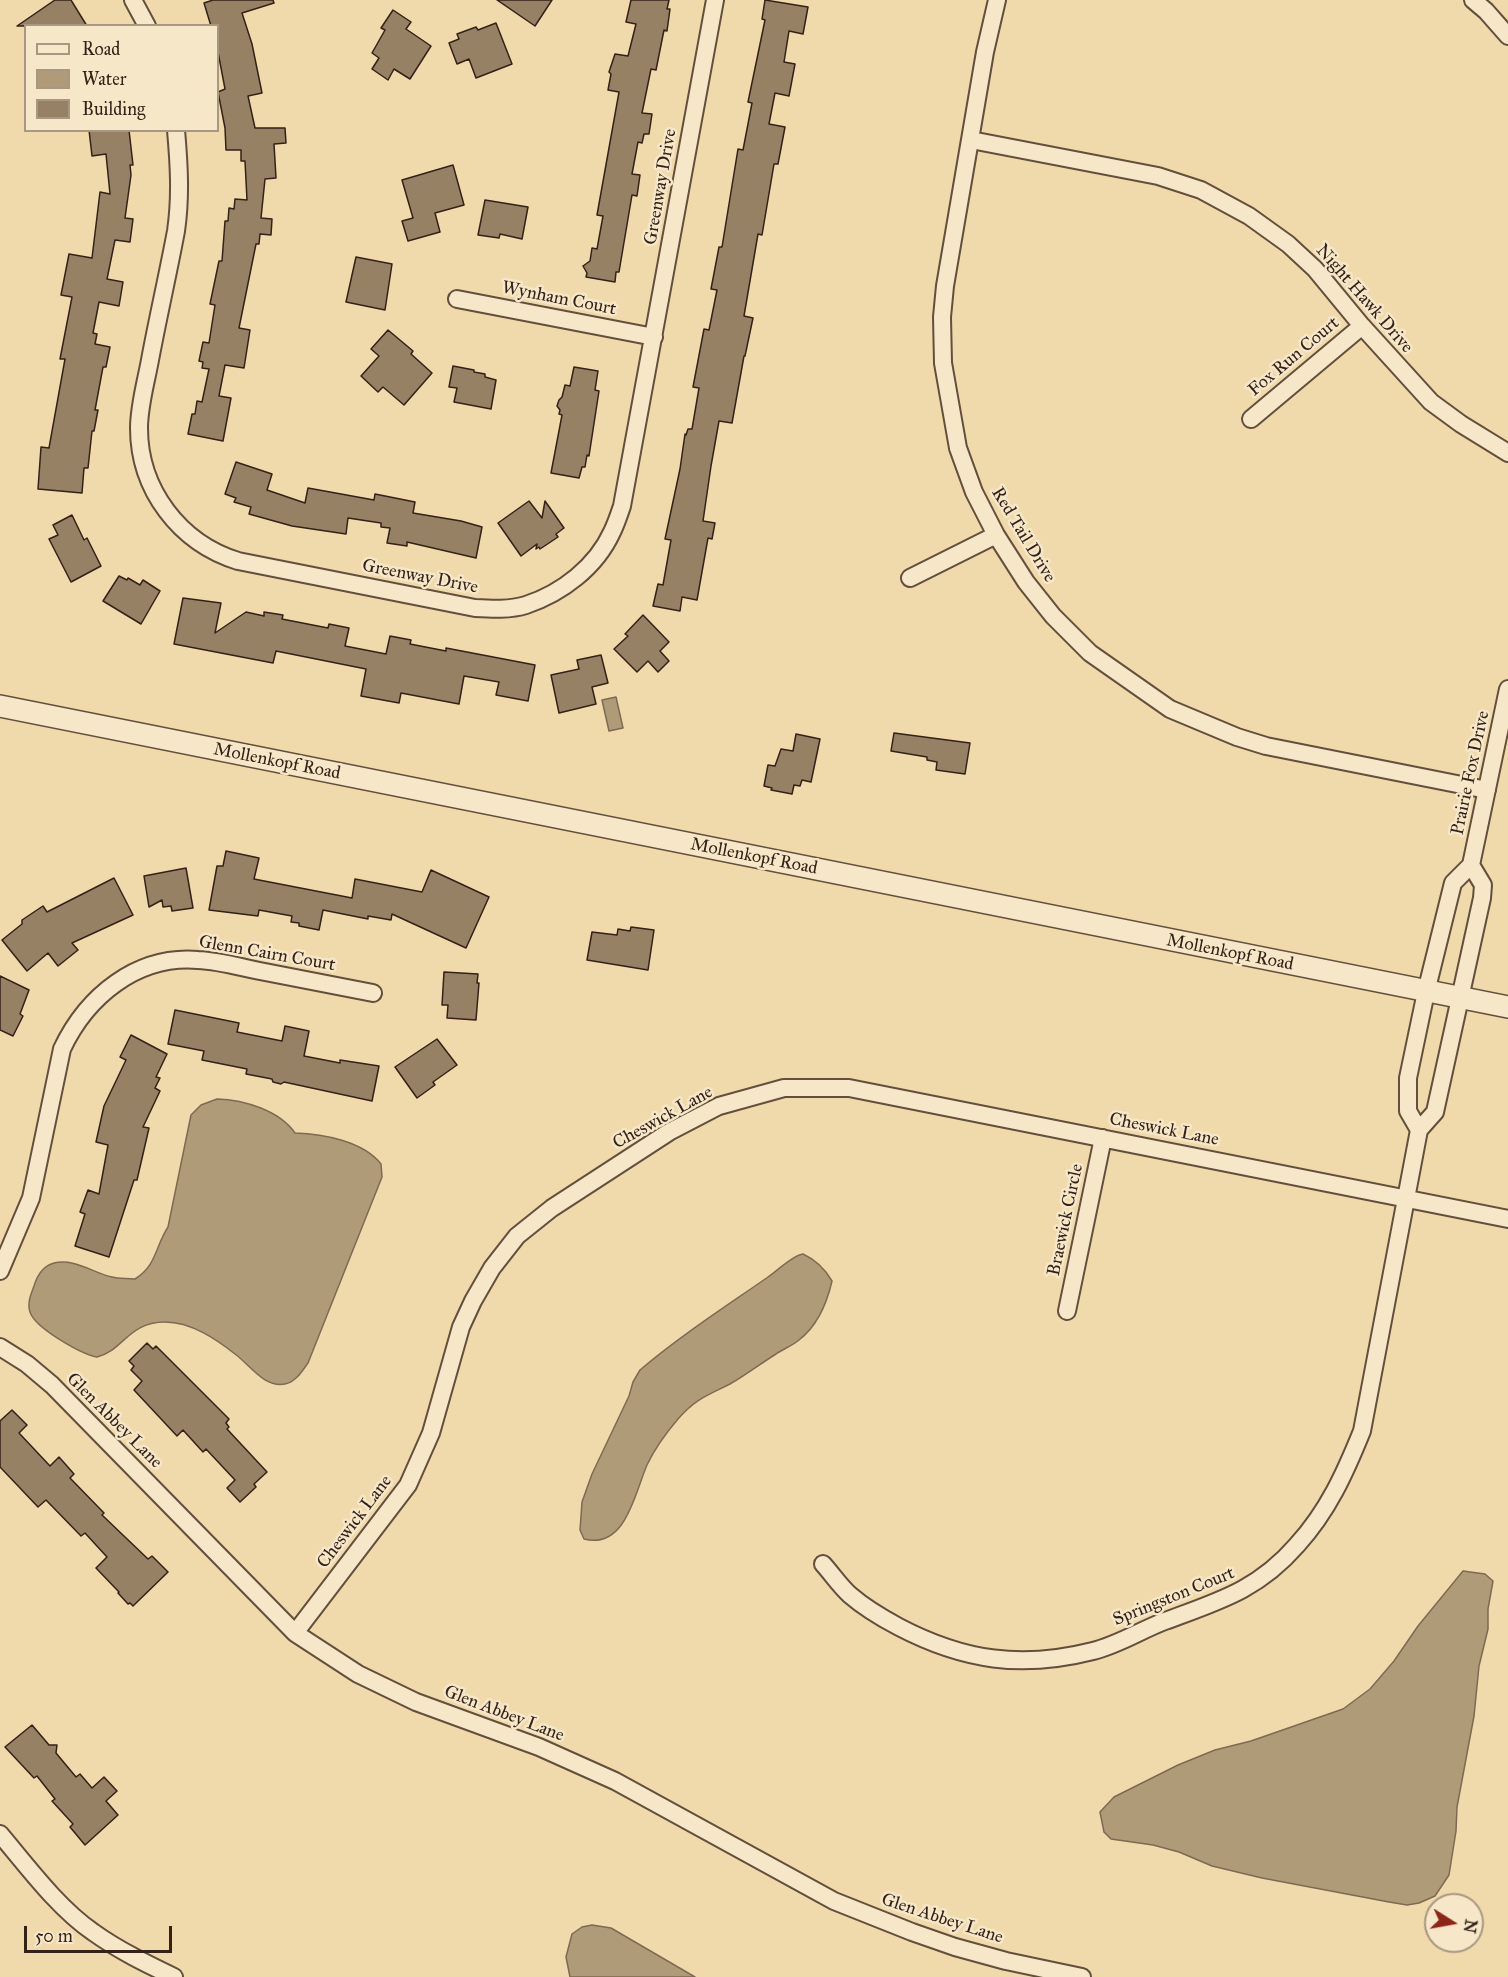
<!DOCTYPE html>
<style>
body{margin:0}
#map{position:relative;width:1508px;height:1977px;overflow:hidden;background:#f0daab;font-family:"IM FELL Great Primer",serif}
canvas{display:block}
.legend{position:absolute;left:24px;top:24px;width:195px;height:108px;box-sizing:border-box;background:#f5e7c8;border:2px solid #a89881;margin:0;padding:8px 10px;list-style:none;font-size:18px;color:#342117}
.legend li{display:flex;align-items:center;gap:12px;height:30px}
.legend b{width:30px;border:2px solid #a89881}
.north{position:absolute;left:1424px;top:1893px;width:60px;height:60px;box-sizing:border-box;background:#f5e7c8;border:2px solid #a89881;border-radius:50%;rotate:101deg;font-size:16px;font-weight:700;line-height:24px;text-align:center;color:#342117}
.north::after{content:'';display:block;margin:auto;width:21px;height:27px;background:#8f2418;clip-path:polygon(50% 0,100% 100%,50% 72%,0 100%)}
.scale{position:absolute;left:24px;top:1926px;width:148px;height:27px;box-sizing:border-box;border:3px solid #342117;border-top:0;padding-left:8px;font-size:18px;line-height:21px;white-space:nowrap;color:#342117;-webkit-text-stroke:4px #f5e7c8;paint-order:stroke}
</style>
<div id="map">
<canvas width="1508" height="1977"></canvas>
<ul class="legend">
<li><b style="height:8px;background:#f5e7c8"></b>Road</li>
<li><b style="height:16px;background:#b09b79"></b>Water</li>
<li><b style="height:16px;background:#968164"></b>Building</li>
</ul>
<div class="north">N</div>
<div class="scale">50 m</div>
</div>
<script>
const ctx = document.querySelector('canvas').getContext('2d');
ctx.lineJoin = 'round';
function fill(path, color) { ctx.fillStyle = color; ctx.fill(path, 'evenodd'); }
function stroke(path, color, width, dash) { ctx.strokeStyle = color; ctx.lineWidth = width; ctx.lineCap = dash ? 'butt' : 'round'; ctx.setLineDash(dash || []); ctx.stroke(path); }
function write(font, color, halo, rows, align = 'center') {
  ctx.font = font + ' "IM FELL Great Primer",serif'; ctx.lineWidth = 5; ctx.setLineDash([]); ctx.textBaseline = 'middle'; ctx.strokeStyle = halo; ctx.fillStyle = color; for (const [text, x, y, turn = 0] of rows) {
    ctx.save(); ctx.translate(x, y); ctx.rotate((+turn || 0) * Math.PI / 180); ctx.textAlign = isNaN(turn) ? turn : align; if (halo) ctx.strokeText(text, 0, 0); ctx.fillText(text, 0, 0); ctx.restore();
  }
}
const water = new Path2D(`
 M 616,697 L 623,728 L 609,731 L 602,700 Z
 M 217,1099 C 244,1100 279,1110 295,1133 C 323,1134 363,1141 381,1164 L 382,1177 L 308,1363 C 302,1371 296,1382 285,1384 C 264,1388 250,1365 235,1354 C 216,1339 191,1322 165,1322 C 128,1322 123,1351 97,1357 C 81,1354 35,1328 30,1312 C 27,1303 31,1294 34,1286 C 37,1276 43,1266 54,1263 C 75,1258 93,1273 112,1277 C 119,1279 127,1278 135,1279 C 157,1265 155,1247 168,1227 L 191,1115 L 201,1105 Z
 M 803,1254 C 816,1260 825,1269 832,1281 C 827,1303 817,1326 799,1340 C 792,1346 783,1349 776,1354 C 760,1364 746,1375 730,1384 C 708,1395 695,1399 678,1419 C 666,1433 655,1448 647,1465 C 635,1492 626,1550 584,1539 L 580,1530 L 582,1502 L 592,1474 L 629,1396 L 633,1382 L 640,1370 C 680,1336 725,1307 768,1277 C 777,1271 793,1255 803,1254 Z
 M 1463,1571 L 1485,1574 L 1493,1581 L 1488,1609 L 1488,1629 L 1479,1666 L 1474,1716 L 1457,1807 L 1456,1831 L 1449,1875 L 1435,1896 L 1419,1903 L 1407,1905 L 1389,1902 L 1262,1878 L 1212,1866 L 1179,1852 L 1153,1845 L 1111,1839 L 1104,1832 L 1100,1812 L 1114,1797 L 1178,1765 L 1215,1750 L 1251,1741 L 1343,1709 L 1370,1689 L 1394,1661 L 1418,1626 Z
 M 592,1925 L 611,1928 L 695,1977 L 570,1977 L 566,1957 L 572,1934 L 582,1927 Z`);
fill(water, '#b09b79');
stroke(water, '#7e6a52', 1.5);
const building = new Path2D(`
 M 55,0 L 71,0 L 87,26 L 17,26 Z
 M 213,0 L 273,0 L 274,3 L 242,13 L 252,44 L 262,93 L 248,96 L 255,128 L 285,128 L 286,143 L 274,144 L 276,178 L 265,179 L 261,218 L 272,219 L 271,235 L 260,234 L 259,244 L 256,244 L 239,328 L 250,330 L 244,368 L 225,365 L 219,396 L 231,398 L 223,441 L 188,434 L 192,414 L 195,414 L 197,401 L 202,402 L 209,369 L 202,368 L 203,362 L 199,361 L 203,342 L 209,343 L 215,305 L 210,304 L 219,261 L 222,261 L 225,221 L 228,221 L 229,208 L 234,209 L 235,199 L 247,200 L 245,161 L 241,161 L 241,150 L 226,150 L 225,128 L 218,92 L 225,89 L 218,52 L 218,26 L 211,26 L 204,3 Z
 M 497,0 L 552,0 L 535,26 Z
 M 631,0 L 669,0 L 667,9 L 670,9 L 667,31 L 664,30 L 656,70 L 651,69 L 642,113 L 652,114 L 649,134 L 644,134 L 642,143 L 638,142 L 632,174 L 640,175 L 637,196 L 632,195 L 619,272 L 616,272 L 615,282 L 586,277 L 587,273 L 583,266 L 590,261 L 592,248 L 597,249 L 603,216 L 597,215 L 619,92 L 608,90 L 611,74 L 609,72 L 615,54 L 628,56 L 636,24 L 626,22 Z
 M 765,0 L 808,7 L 803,34 L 789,31 L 784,62 L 795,64 L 789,96 L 775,93 L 769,124 L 785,127 L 778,164 L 774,164 L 762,235 L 758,234 L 744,316 L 753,318 L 745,356 L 744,356 L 732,423 L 719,421 L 711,466 L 703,521 L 715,523 L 712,539 L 708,538 L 697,600 L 682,597 L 680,611 L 653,606 L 658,584 L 663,585 L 671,540 L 665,539 L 680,469 L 685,434 L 686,435 L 688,429 L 692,429 L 699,388 L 693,387 L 704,329 L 709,330 L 717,290 L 711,289 L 719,247 L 722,247 L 738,149 L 743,150 L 752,103 L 748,102 L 765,20 L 762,19 Z
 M 393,10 L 411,22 L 406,29 L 431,46 L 410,79 L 394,69 L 388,80 L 372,69 L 379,58 L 372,53 L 385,30 L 381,28 Z
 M 496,23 L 512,64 L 476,78 L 469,59 L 457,64 L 449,43 L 459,39 L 457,34 L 476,27 L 478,30 Z
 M 89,130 L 129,130 L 133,165 L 130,165 L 131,175 L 125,218 L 133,219 L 130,242 L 115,240 L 107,279 L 123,282 L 119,306 L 99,302 L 93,333 L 97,334 L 95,344 L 110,347 L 106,367 L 103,367 L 95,410 L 98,410 L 94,431 L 92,431 L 88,468 L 84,468 L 82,493 L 38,489 L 41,447 L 49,448 L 65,359 L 60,359 L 72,297 L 61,295 L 69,254 L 92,258 L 100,192 L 110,194 L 106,154 L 92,156 Z
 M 453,165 L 464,205 L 435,213 L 440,232 L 408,241 L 402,221 L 413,218 L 402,180 Z
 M 485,200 L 528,207 L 522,239 L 500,234 L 499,238 L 478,235 Z
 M 356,257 L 392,264 L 385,310 L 346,302 Z
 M 388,330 L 413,351 L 411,354 L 432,373 L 404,405 L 383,387 L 378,392 L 361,376 L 379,356 L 371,349 Z
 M 453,366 L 474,370 L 474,372 L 485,374 L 485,377 L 496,380 L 491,409 L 454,402 L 457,388 L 449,387 Z
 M 574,367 L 598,371 L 595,390 L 599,391 L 589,456 L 587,455 L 585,467 L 582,467 L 579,478 L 551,473 L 562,415 L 559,414 L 560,410 L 557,406 L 559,400 L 562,397 L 565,385 L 570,386 Z
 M 236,462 L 272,474 L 267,490 L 305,503 L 308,488 L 374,500 L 375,494 L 415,502 L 413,513 L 461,521 L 482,527 L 476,558 L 407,542 L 407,546 L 387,543 L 390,528 L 381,527 L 381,523 L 348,518 L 346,534 L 292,526 L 249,514 L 251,507 L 234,502 L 236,498 L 225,494 Z
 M 529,501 L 542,518 L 545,501 L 564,528 L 556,534 L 558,537 L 540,549 L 539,547 L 536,549 L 537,544 L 521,556 L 498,523 Z
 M 72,515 L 84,540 L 87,538 L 101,566 L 71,582 L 49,539 L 58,535 L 53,525 Z
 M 119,576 L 127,580 L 128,578 L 140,585 L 143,580 L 160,591 L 141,624 L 103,601 Z
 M 183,598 L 221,603 L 215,633 L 246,612 L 264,616 L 264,612 L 283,615 L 282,619 L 328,628 L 329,624 L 349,628 L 345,646 L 386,654 L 390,636 L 411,640 L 410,644 L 446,651 L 446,648 L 535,665 L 528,701 L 496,695 L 499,682 L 464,676 L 459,704 L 401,693 L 399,703 L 361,696 L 366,669 L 276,651 L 273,663 L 174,644 Z
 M 643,615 L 669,642 L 660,651 L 669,661 L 658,672 L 648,661 L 637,672 L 614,649 L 628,636 L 625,634 Z
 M 601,655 L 608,683 L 592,687 L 596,704 L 559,713 L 551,675 L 579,669 L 577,660 Z
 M 894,733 L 970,743 L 965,774 L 936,770 L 937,762 L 927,760 L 927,757 L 891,751 Z
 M 796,734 L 820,739 L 811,782 L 802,780 L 800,786 L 794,785 L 792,794 L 771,790 L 772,788 L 764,786 L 768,765 L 775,766 L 781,749 L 793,751 Z
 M 226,851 L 259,858 L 254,879 L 352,898 L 355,879 L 422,892 L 431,870 L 489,897 L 466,948 L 392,914 L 391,920 L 368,916 L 368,919 L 323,910 L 319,930 L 299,926 L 299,923 L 291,922 L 292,916 L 259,910 L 258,916 L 209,910 L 217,866 L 223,866 Z
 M 186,868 L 193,908 L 172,911 L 171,906 L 163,907 L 162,900 L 149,907 L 144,876 Z
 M 114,878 L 133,915 L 72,943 L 78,950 L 58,966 L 48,953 L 27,971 L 2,940 L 22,924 L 22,920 L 43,906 L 47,912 Z
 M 631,927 L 654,930 L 648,970 L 587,960 L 592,932 L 617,935 L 618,929 L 630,931 Z
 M 444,972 L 478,974 L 477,983 L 479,983 L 476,1020 L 447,1018 L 448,1005 L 442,1005 Z
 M 0,976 L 29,990 L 20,1014 L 23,1016 L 13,1036 L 0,1030 Z
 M 175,1010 L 239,1023 L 237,1032 L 282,1041 L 285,1026 L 309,1031 L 304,1056 L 340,1063 L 340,1060 L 379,1066 L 372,1101 L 284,1082 L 281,1084 L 273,1082 L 272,1079 L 246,1074 L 247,1069 L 202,1060 L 204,1051 L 168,1044 Z
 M 131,1035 L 167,1054 L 156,1077 L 160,1078 L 155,1088 L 160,1091 L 143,1127 L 149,1128 L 137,1180 L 134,1180 L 109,1257 L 75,1246 L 85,1214 L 80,1212 L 88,1190 L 99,1194 L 108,1145 L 96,1142 L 104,1106 L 126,1060 L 120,1057 Z
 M 437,1039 L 457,1065 L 433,1082 L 435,1085 L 417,1098 L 395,1067 Z
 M 147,1343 L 153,1349 L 156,1346 L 229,1419 L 226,1423 L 229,1427 L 227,1429 L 267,1472 L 254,1484 L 256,1487 L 240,1502 L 227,1488 L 235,1480 L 206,1449 L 203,1452 L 183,1430 L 177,1436 L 134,1390 L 142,1381 L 131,1370 L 134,1366 L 129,1361 Z
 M 12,1410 L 27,1425 L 19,1433 L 50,1466 L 59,1457 L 74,1474 L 70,1478 L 104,1513 L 102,1515 L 148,1559 L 152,1556 L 168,1572 L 133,1606 L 130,1603 L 128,1604 L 118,1593 L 119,1592 L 96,1568 L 107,1557 L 85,1533 L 81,1536 L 46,1500 L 38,1507 L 0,1467 L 0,1421 Z
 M 32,1725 L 49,1745 L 57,1745 L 56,1753 L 76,1777 L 80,1774 L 92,1788 L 104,1777 L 117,1791 L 106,1801 L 118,1815 L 85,1845 L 70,1827 L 73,1824 L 52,1801 L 55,1799 L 37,1776 L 34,1778 L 5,1747 Z`);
fill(building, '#968164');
stroke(building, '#342117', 1.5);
const minor = new Path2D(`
 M 133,0 L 147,26
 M 997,0 L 985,52 L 945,286 L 942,317 L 943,363 L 958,448 L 974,492 L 996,535 L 1026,582 L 1053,616 L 1090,653 L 1170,709 L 1237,737 L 1266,746 L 1487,790
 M 1473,0 L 1486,11 L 1508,36
 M 176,130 C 179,164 181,197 176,231 C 168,274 158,317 150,360 C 146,382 139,406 139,428 C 139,490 180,543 238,561 L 475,608 C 492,609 510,610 526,605 C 562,593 596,567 612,532 C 616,524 619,515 622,506 L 715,0
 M 971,140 L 1158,176 L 1201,190 L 1249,216 L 1288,244 L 1315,269 L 1362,326 L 1431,402 L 1461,424 L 1508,453
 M 457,299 L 654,337
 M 1251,419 L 1362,326
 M 910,578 L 996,535
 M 1419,1130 L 1408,1111 L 1408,1078 L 1426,992 L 1453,883 L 1471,865 L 1508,689
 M 0,1271 L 31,1198 L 62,1049 C 87,996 137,955 198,960 C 221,961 243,968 265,972 C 301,979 337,986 373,993
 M 1067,1311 L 1103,1138
 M 0,1347 L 27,1364 L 52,1385 L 295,1633 L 358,1674 L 416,1702 L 539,1747 L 615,1781 L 834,1901 L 912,1932 L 955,1947 L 1006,1961 L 1082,1977
 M 823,1564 C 832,1574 840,1586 850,1595 C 865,1608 882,1618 899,1627 C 964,1661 1022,1669 1093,1651 C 1118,1645 1141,1630 1165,1621 C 1219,1601 1258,1590 1297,1545 C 1328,1511 1345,1473 1362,1431 L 1419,1130 L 1435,1112 L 1482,898 L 1483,885 L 1471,865
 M 295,1633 L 408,1485 L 431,1433 L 461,1327 L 473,1301 L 492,1268 L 517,1236 L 552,1208 L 669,1132 L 719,1106 L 784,1088 L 849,1088 L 1508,1219
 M 0,1834 C 27,1866 58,1908 93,1932 C 118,1950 147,1964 174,1977`);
const tertiary = new Path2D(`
 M 0,706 L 1508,1007`);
stroke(minor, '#634f3c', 20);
stroke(tertiary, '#634f3c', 24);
stroke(minor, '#f5e7c8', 16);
stroke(tertiary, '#f5e7c8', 21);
write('18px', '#342117', '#f5e7c8', [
 ["Greenway Drive",661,187,-80],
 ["Wynham Court",559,299,11],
 ["Night Hawk Drive",1364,299,49],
 ["Fox Run Court",1294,357,-40],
 ["Red Tail Drive",1023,535,59],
 ["Greenway Drive",420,577,11],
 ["Mollenkopf Road",277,762,11],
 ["Prairie Fox Drive",1471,773,-78],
 ["Mollenkopf Road",754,857,11],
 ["Mollenkopf Road",1230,953,11],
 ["Glenn Cairn Court",267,954,10],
 ["Cheswick Lane",663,1118,-29],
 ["Cheswick Lane",1164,1130,11],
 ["Braewick Circle",1066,1220,-78],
 ["Glen Abbey Lane",114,1421,45],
 ["Cheswick Lane",355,1522,-53],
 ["Springston Court",1174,1597,-22],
 ["Glen Abbey Lane",504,1714,21],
 ["Glen Abbey Lane",942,1919,18]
]);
</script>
